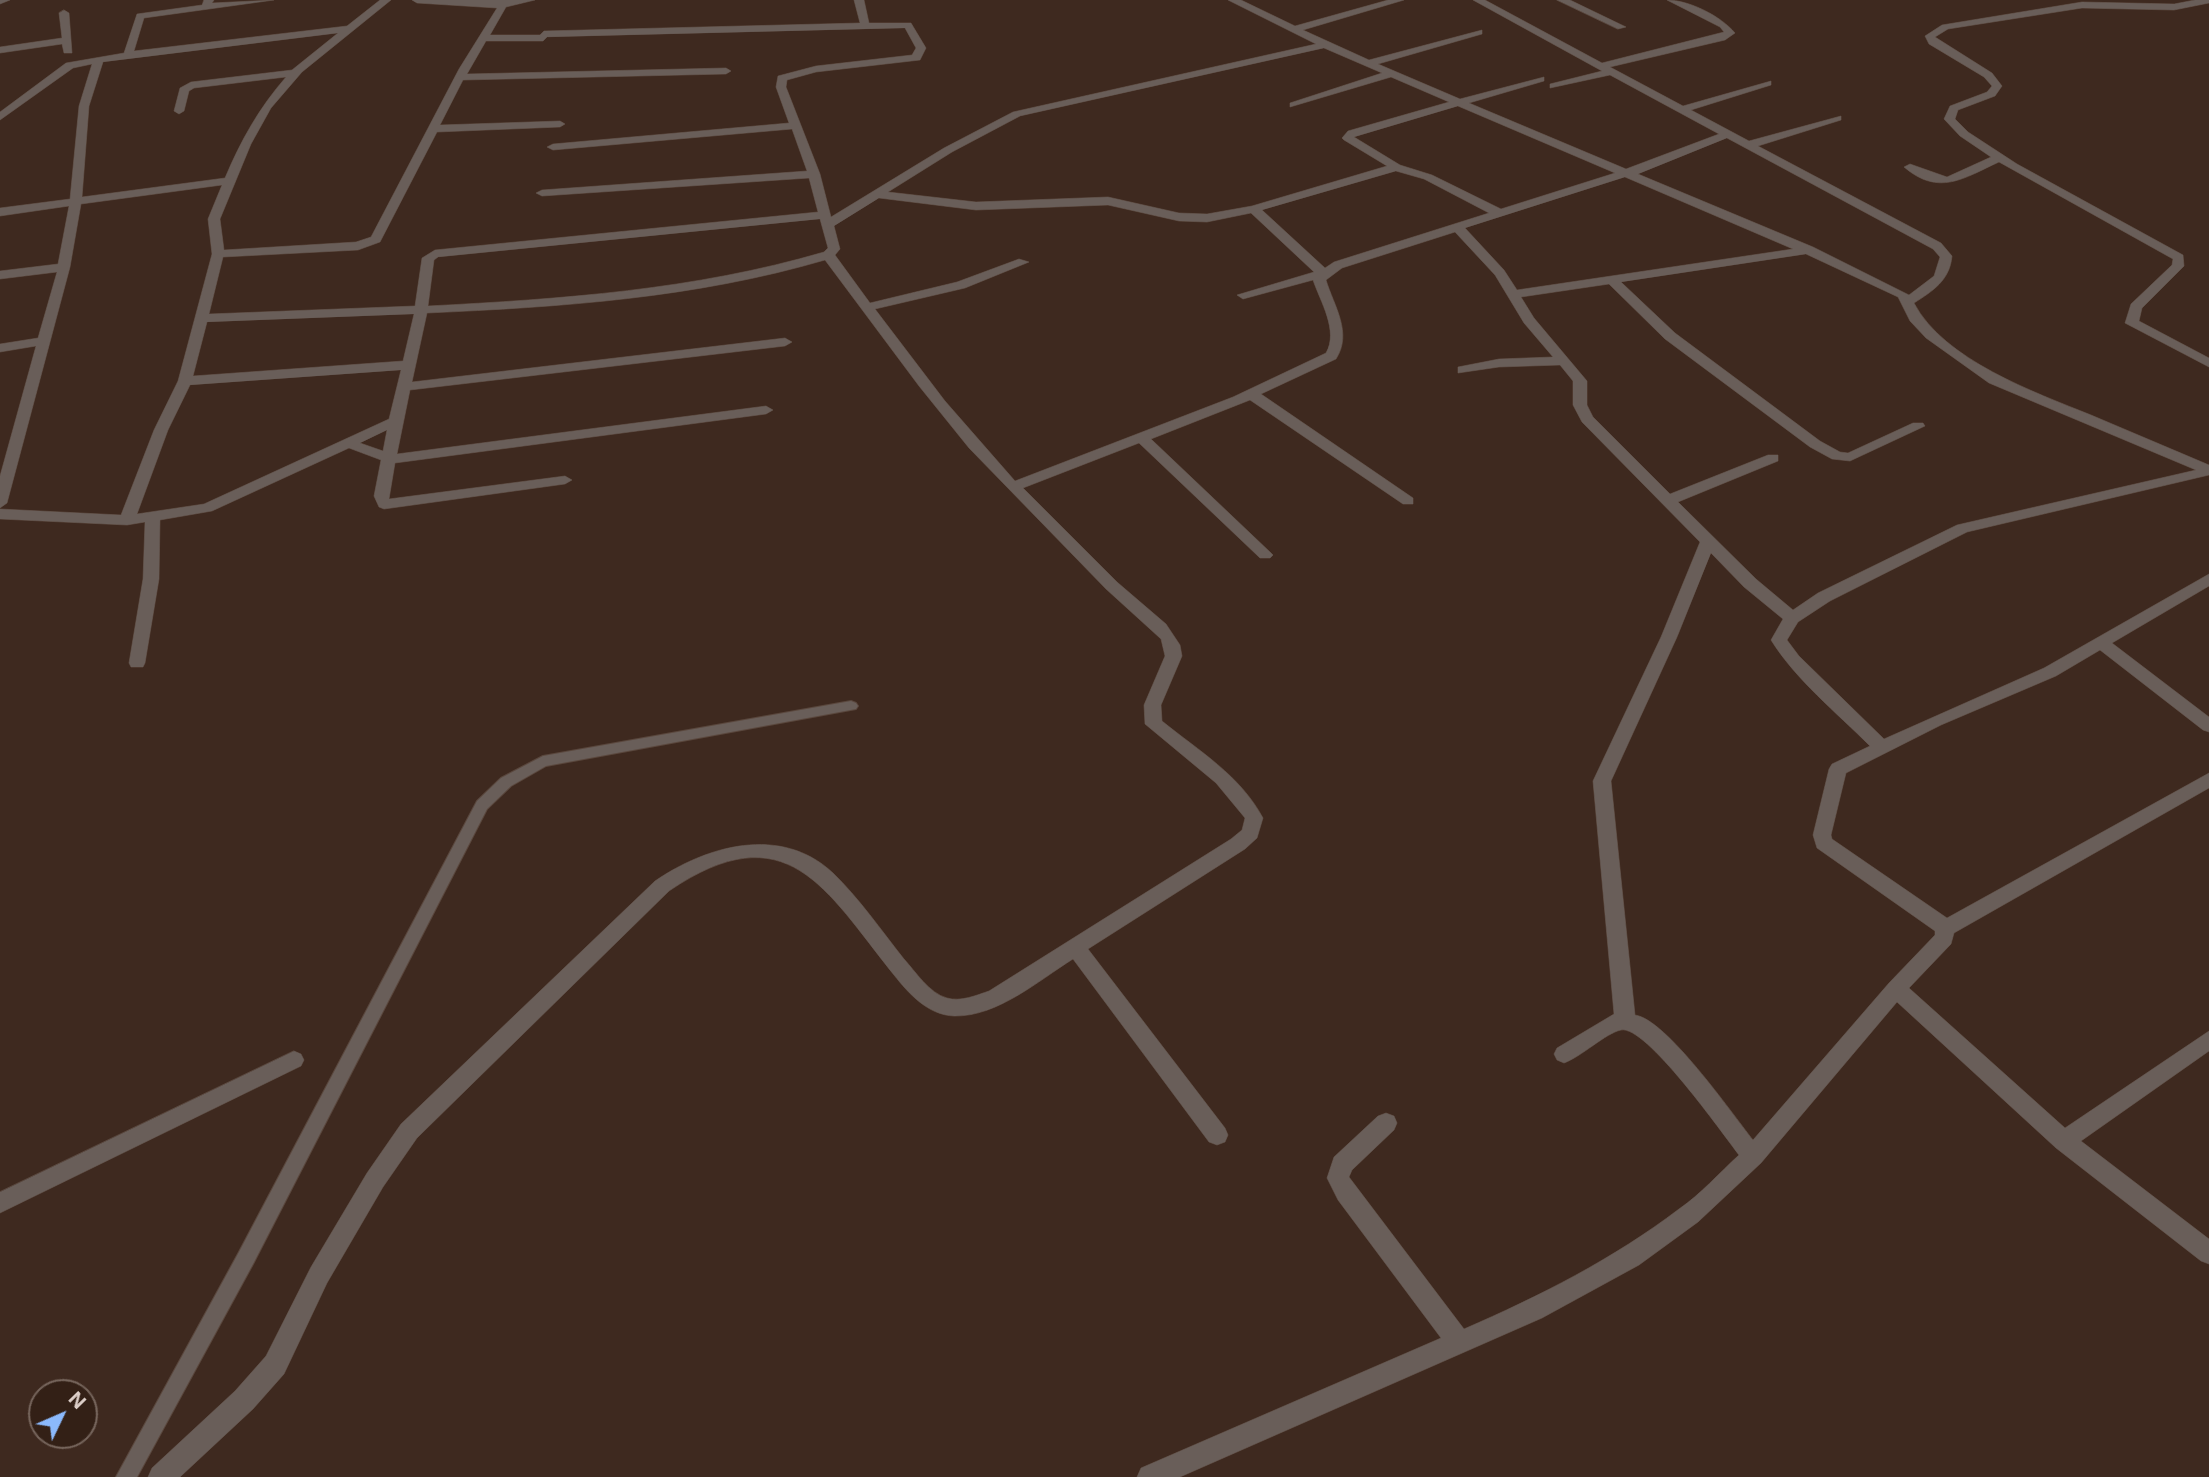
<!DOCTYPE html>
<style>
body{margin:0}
#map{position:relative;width:2209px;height:1477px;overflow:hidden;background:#3e291f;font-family:Inter,sans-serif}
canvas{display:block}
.north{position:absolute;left:28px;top:1379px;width:70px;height:70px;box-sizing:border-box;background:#332016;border:2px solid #77665d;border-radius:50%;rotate:46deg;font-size:19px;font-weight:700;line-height:28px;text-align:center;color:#dccec8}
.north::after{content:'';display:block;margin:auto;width:24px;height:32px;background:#8bb9fc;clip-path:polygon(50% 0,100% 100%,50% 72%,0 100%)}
</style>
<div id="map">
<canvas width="2209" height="1477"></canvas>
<div class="north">N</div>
</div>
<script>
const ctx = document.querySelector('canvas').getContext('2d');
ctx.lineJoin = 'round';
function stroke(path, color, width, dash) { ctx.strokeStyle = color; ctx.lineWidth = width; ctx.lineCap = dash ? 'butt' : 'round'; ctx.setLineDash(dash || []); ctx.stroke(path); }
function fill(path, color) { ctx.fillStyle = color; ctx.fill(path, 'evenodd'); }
const service = new Path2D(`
 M 851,701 L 856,703 L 858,706 L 856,709 L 546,766 L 511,786 L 487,809 L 253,1264 L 137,1477 L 116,1477 L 239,1252 L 477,801 L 501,778 L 543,756 Z`);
const minor = new Path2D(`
 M 0,0 L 10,0 L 0,4 Z
 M 204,0 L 214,0 L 212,3 L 274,0 L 144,18 L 134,51 L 347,26 L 380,0 L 391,0 L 302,72 L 271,108 L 251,144 L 220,219 L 224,250 L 356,242 L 371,237 L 459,69 L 497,8 L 417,3 L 412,0 L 535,0 L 506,7 L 490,35 L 540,35 L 544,31 L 860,23 L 854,0 L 864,0 L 869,23 L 911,23 L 926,48 L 920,60 L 816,72 L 787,80 L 786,87 L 820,174 L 831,217 L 944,148 L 1013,112 L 1316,44 L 1228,0 L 1241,0 L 1295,26 L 1388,0 L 1404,0 L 1303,30 L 1369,60 L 1482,30 L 1482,34 L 1378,64 L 1460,99 L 1544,77 L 1544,81 L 1469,103 L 1626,169 L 1719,134 L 1610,75 L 1550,88 L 1550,84 L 1602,71 L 1473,0 L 1485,0 L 1602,63 L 1724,32 L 1720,27 L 1667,0 C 1689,0 1721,16 1735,33 L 1725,40 L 1610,67 L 1683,106 L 1771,81 L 1771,85 L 1691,110 L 1749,141 L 1841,116 L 1841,120 L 1758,146 L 1941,243 L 1952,256 C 1950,280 1933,291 1914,303 C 1944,360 2034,392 2091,415 C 2130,432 2170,448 2209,465 L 2209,475 L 1967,532 L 1830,601 L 1798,622 L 1787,640 L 1799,656 L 1884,739 L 2044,668 L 2209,574 L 2209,586 L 2112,643 L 2209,717 L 2209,732 L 2203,730 L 2100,650 L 2056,676 L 1941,725 L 1846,773 L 1831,835 L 1832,839 L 1947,918 L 2209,773 L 2209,788 L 1954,933 L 1951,944 L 1909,988 L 2065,1128 L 2209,1031 L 2209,1051 L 2081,1141 L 2209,1239 L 2209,1264 L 2201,1261 L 2056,1148 L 1897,1002 L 1761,1163 L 1698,1222 L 1639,1265 L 1542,1318 L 1180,1477 L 1137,1477 L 1141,1468 L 1441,1338 L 1338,1200 L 1327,1178 L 1334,1157 L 1378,1116 L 1386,1113 L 1394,1116 L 1397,1123 L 1394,1130 L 1352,1170 L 1349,1177 L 1464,1329 C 1540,1296 1613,1259 1679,1209 C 1701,1194 1719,1173 1739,1155 C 1722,1133 1646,1025 1621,1030 C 1606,1033 1581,1057 1564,1063 L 1557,1060 L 1554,1054 L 1557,1048 L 1614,1014 L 1593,781 L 1661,637 L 1700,542 L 1582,422 L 1573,405 L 1573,381 L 1560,365 L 1499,367 L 1458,373 L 1458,367 L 1499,359 L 1553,357 L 1524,323 L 1495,275 L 1455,232 L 1342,268 L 1326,280 C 1334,306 1353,333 1336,359 L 1261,394 L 1413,498 L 1413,504 L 1403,504 L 1250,400 L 1151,439 L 1270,552 L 1273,555 L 1270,558 L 1260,558 L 1139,443 L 1023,488 L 1117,582 L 1166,624 L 1180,645 L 1182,656 L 1161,705 L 1162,721 C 1199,751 1240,775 1263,818 L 1257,838 L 1245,849 L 1088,949 L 1225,1128 L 1228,1135 L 1225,1142 L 1217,1145 L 1209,1142 L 1073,959 C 1038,981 997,1017 954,1016 C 928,1015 909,994 894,975 C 825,889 787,811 669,891 L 417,1138 L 383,1187 L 327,1283 L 284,1374 L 253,1409 L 180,1477 L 148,1477 L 152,1468 L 235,1391 L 266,1356 L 311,1267 L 367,1173 L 401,1124 L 655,881 C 706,846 781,824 833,873 C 859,898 881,930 904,959 C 916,972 929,993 947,998 C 961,1002 977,995 989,991 L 1231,839 L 1242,830 L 1245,818 L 1216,783 L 1145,724 L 1144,705 L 1165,656 L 1161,639 L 1106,589 L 969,448 L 919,386 L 825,260 C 695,298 562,307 427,313 L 412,382 L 785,338 L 792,342 L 785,346 L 410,390 L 397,454 L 766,406 L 773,410 L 766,414 L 395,463 L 389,499 L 565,476 L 572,480 L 565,484 L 384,509 L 379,507 L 374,496 L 381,460 L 349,448 L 212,511 L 160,520 L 159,579 L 145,663 L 143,667 L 131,667 L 129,663 L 143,579 L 145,522 L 127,525 L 0,519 L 0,509 L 121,515 L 154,430 L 178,381 L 212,254 L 208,219 L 222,185 L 81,204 L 70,267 L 7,503 L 0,508 L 0,476 L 36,346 L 0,352 L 0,344 L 38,338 L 57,272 L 0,279 L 0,271 L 58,264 L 69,206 L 0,216 L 0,208 L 70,199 L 79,106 L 92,64 L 73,68 L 0,120 L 0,112 L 66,63 L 124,53 L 137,14 L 202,5 ZM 905,28 L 916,48 L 912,55 L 816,66 L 778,76 L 776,87 L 789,123 L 553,144 L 547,147 L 553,150 L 792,129 L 807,171 L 542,190 L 536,193 L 542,196 L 809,178 L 818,212 L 435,250 L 422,258 L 415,306 L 209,314 L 223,257 L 358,250 L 380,242 L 437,132 L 560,127 L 565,124 L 560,121 L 440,125 L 463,80 L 726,74 L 731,71 L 726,68 L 467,74 L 486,41 L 543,41 L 547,37 ZM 338,33 L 292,70 L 191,82 L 180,88 L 174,111 L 179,114 L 184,111 L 189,91 L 194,88 L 286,77 C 259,108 241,140 225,178 L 82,197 L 89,106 L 103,62 ZM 1324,48 L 1382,73 L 1290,103 L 1290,107 L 1391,77 L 1449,102 L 1348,131 L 1342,138 L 1344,140 L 1387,166 L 1252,206 L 1207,214 L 1179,213 L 1108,197 L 976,202 L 888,192 L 952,152 L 1020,116 ZM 1458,106 L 1615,173 L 1501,209 L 1432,175 L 1400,165 L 1354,137 ZM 1727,138 L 1933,249 L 1940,257 L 1934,276 L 1909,295 L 1813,247 L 1638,174 ZM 1396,171 L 1424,179 L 1489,213 L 1334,262 L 1325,268 L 1262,210 ZM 1625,177 L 1793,249 L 1517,290 L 1504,270 L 1465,228 ZM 879,198 L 976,210 L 1108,205 L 1179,221 L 1207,222 L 1251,213 L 1314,272 L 1237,295 L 1243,299 L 1313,280 C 1320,301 1339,331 1326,353 L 1233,397 L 1015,481 L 945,401 L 875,309 L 965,288 L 1029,262 L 1019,259 L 957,282 L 870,303 L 835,255 L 840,249 L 834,226 ZM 820,219 L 828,248 L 824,252 C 694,290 562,299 428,306 L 434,260 L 438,257 ZM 1806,254 L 1898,297 L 1910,321 L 1926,338 L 1989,383 L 2196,470 L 1957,525 L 1818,593 L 1793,610 L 1756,579 L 1678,502 L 1778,461 L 1778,455 L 1768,455 L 1670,494 L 1593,417 L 1587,405 L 1587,381 L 1534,318 L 1521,297 L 1609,284 L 1665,339 L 1810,447 L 1832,459 L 1850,461 L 1925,426 L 1923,423 L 1913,423 L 1848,453 L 1840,452 L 1820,441 L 1675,333 L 1621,282 ZM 414,314 L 403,361 L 193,376 L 207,322 ZM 401,370 L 389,419 L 204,504 L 137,514 L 168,430 L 190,385 ZM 387,430 L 383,451 L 360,443 ZM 1711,553 L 1744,587 L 1783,619 L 1771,640 C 1796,680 1836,712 1870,746 L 1832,764 L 1829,769 L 1813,835 L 1817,848 L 1935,931 L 1935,935 L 1889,983 L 1753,1140 C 1731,1112 1666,1019 1635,1015 L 1611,781 L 1677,637 Z
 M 1557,0 L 1570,0 L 1626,27 L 1618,29 Z
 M 2195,0 L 2209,0 L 2209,3 L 2174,10 L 2082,8 L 1948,29 L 1935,37 L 1992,73 L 2002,86 L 1995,96 L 1958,110 L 1955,119 L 1968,132 L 2017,164 L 2183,255 L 2184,266 L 2142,308 L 2139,321 L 2209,358 L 2209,367 L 2125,323 L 2131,304 L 2172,265 L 2173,259 L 1999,162 C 1964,178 1939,197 1904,167 L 1910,164 L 1947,177 L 1991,157 L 1960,136 L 1944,119 L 1950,106 L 1987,92 L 1992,86 L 1984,77 L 1929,44 L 1925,36 L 1942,25 L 2082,2 L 2174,4 Z
 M 64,10 L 69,13 L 72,53 L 64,53 L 62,44 L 0,53 L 0,47 L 62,38 L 59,13 Z
 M 294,1051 L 301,1054 L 304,1060 L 301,1066 L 0,1213 L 0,1192 Z`);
stroke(service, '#5a473d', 2);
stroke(minor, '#5a473d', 1);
fill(service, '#695e59');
fill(minor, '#695e59');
</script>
